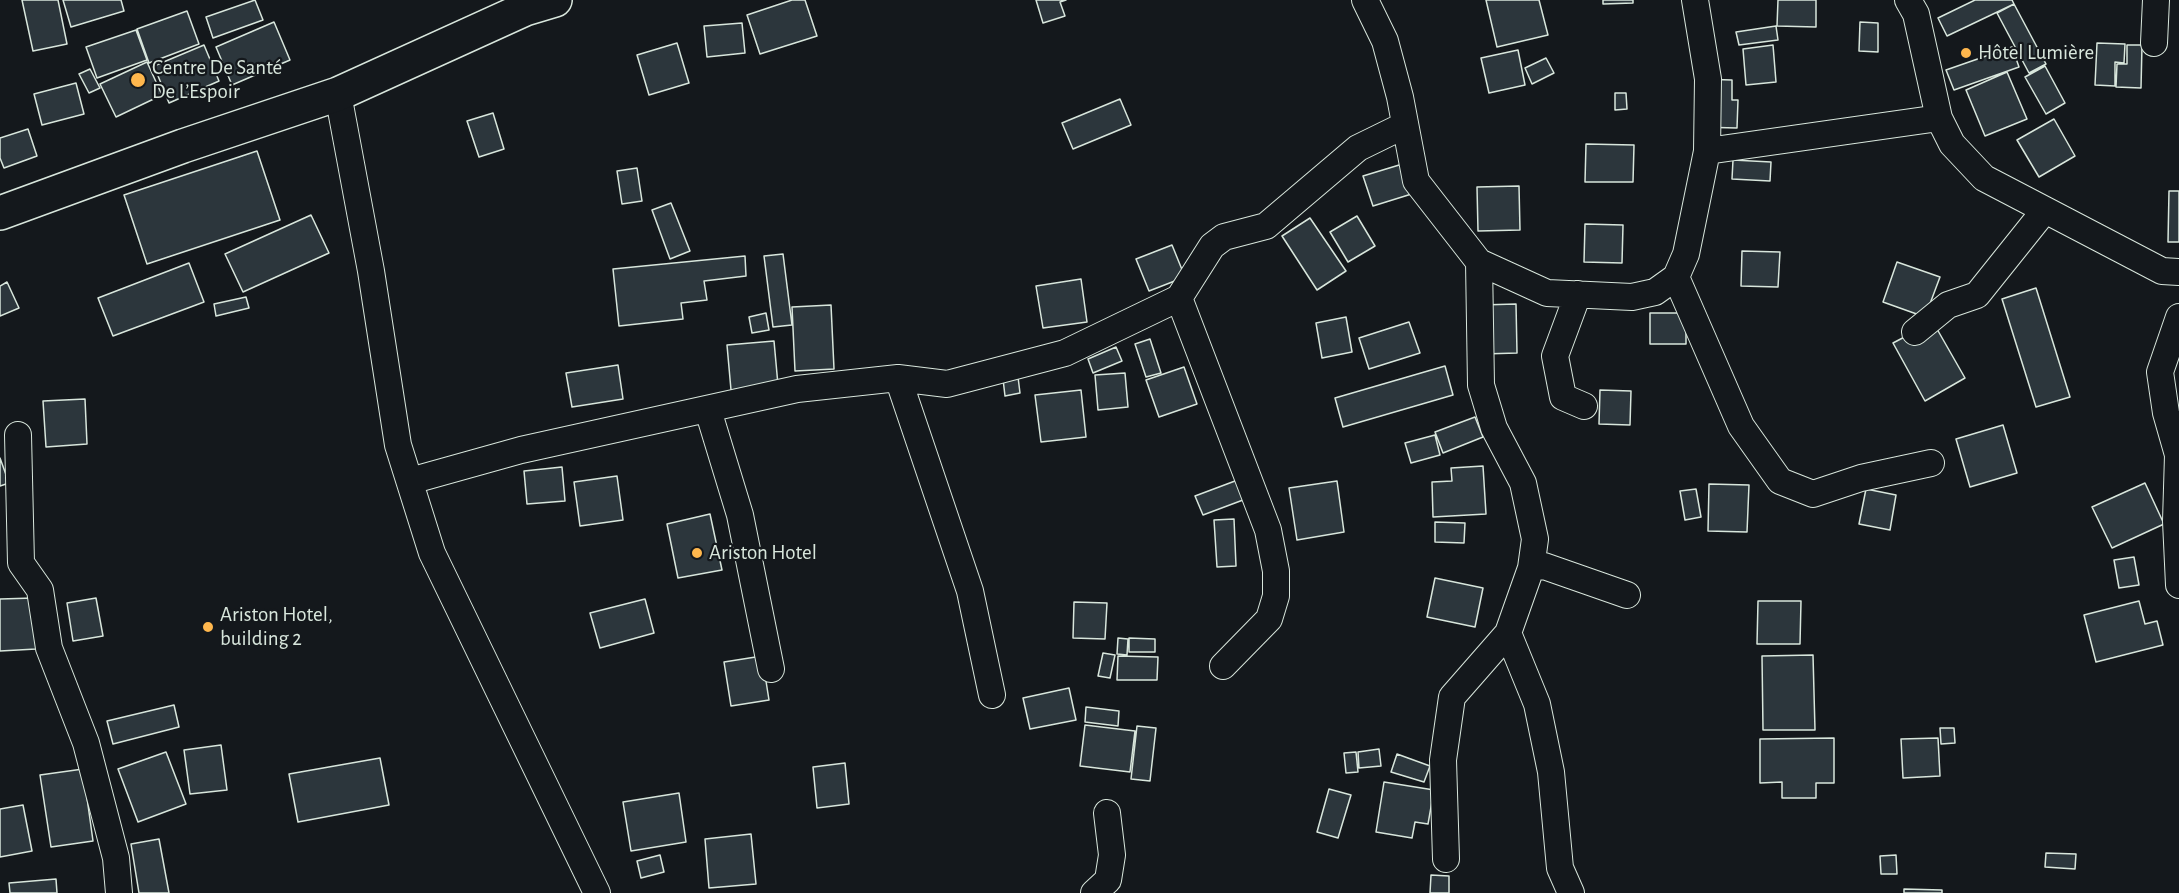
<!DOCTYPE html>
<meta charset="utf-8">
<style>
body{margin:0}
canvas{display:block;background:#14181c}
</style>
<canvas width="2179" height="893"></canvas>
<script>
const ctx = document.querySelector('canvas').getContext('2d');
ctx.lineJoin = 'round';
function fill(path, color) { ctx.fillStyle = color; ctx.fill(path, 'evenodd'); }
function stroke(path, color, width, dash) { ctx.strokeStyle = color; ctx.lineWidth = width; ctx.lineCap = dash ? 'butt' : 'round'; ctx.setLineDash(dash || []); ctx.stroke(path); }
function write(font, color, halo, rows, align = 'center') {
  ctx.font = font + ' "Alegreya Sans",sans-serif'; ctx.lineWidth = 4.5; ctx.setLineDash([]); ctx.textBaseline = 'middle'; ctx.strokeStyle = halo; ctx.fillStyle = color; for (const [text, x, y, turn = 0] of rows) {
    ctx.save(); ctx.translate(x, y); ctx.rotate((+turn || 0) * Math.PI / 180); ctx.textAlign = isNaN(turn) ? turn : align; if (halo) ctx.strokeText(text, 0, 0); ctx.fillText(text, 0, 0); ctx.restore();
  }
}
const building = new Path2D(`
 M 22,0 L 58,0 L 67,44 L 33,51 Z
 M 63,0 L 121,0 L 124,11 L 71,27 Z
 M 255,0 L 263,20 L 213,38 L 206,17 Z
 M 792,0 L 805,0 L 817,36 L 760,54 L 747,15 Z
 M 1036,0 L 1066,0 L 1060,2 L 1065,16 L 1043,23 Z
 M 1486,0 L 1539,0 L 1548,35 L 1497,47 Z
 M 1603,0 L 1633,0 L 1633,3 L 1603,4 Z
 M 1778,0 L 1816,0 L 1816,27 L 1777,26 Z
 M 1975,0 L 2012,0 L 2014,4 L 1947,36 L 1938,18 Z
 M 2014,4 L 2046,64 L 2029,73 L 1997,13 Z
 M 187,11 L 199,44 L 149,63 L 137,29 Z
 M 274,22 L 290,60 L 232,85 L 216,47 Z
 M 1860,22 L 1878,23 L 1878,52 L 1859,51 Z
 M 742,23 L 745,53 L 707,57 L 704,26 Z
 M 1776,26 L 1778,40 L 1739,45 L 1736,32 Z
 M 136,30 L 147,60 L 97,78 L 86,47 Z
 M 677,43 L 689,83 L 649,95 L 637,55 Z
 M 2097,43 L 2125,44 L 2124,63 L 2115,62 L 2115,86 L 2095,85 Z
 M 204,45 L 219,81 L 169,103 L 154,66 Z
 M 1773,45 L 1776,82 L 1746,85 L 1743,49 Z
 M 2127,45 L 2142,45 L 2141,88 L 2116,87 L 2117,64 L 2127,64 Z
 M 2012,47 L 2019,67 L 1954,90 L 1946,70 Z
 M 1518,50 L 1525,85 L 1489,93 L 1481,58 Z
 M 1546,58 L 1554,73 L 1532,84 L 1525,68 Z
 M 147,62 L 162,95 L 116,117 L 100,84 Z
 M 2045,66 L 2065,103 L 2046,114 L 2025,77 Z
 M 90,69 L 100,88 L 89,93 L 79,74 Z
 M 2007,72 L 2027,119 L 1985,136 L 1966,90 Z
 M 1699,79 L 1732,80 L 1732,100 L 1738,100 L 1737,128 L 1698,127 Z
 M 76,83 L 84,114 L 42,125 L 34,94 Z
 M 1615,93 L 1626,93 L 1627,109 L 1615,110 Z
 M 1120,99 L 1131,125 L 1073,149 L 1062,123 Z
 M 493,113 L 504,149 L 479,157 L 467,121 Z
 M 2054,119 L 2075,156 L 2039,177 L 2017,140 Z
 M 28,129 L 37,156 L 4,168 L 0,158 L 0,138 Z
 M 1586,144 L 1634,145 L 1633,182 L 1585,182 Z
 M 257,151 L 280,220 L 147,264 L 124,195 Z
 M 1733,160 L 1771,162 L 1770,181 L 1732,179 Z
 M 1409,162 L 1418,192 L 1373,206 L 1363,176 Z
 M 637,168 L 642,201 L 622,204 L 617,171 Z
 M 1519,186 L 1520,230 L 1478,231 L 1477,187 Z
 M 2169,191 L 2179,191 L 2179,242 L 2168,242 Z
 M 671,203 L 690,251 L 670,259 L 652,210 Z
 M 311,215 L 329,253 L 243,292 L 225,254 Z
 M 1357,216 L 1375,246 L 1348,262 L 1330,232 Z
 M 1310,218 L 1346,271 L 1317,290 L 1282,236 Z
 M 1585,224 L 1623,225 L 1622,263 L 1584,262 Z
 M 1172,245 L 1185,277 L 1149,291 L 1136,259 Z
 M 1742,251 L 1780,252 L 1778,287 L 1741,286 Z
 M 783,254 L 792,325 L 773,327 L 764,256 Z
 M 745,256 L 746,276 L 704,281 L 707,300 L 681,303 L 683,319 L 619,326 L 613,269 Z
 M 1897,262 L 1940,277 L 1925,317 L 1883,302 Z
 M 189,263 L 204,302 L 113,336 L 98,298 Z
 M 1081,279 L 1087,322 L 1043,328 L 1036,286 Z
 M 7,282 L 19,308 L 0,316 L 0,286 Z
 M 2036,288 L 2070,397 L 2036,407 L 2002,299 Z
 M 246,297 L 249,308 L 216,316 L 214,304 Z
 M 1516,304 L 1517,353 L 1483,354 L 1481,305 Z
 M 831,305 L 834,369 L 795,371 L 792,307 Z
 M 766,313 L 769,330 L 752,333 L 749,317 Z
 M 1650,313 L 1686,313 L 1686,344 L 1650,344 Z
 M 1346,317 L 1352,352 L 1322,358 L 1316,323 Z
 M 1409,322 L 1420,353 L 1369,369 L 1359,338 Z
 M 1933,322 L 1965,378 L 1925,401 L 1893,343 Z
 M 1150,339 L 1161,373 L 1146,377 L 1135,344 Z
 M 774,341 L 778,385 L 731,390 L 727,345 Z
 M 1116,347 L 1122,361 L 1093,373 L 1088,359 Z
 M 618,365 L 623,399 L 572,407 L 566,373 Z
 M 1445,366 L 1453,395 L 1343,427 L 1335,398 Z
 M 1184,367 L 1197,404 L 1159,417 L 1146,380 Z
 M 1125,373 L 1128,407 L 1098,410 L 1095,375 Z
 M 1018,377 L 1020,393 L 1005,396 L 1003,379 Z
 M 1081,390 L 1086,437 L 1041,442 L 1035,395 Z
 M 1600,390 L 1631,391 L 1630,425 L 1599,424 Z
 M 85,399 L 87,444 L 46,447 L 43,401 Z
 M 1475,417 L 1483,437 L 1443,453 L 1435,432 Z
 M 2003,425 L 2017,473 L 1970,487 L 1956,439 Z
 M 1435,435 L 1440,455 L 1411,463 L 1405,443 Z
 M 0,458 L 9,483 L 0,486 Z
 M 1483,466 L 1486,514 L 1433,517 L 1432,482 L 1452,481 L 1451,468 Z
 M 562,467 L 565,501 L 527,504 L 524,471 Z
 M 617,476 L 623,520 L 580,526 L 574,482 Z
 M 1243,478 L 1251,497 L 1203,515 L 1195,496 Z
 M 1337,481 L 1344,532 L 1297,540 L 1289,488 Z
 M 2145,483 L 2164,524 L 2112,548 L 2092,507 Z
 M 1709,484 L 1749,485 L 1747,532 L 1708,531 Z
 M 1696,489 L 1701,517 L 1685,520 L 1680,491 Z
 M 1866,489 L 1896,495 L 1890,530 L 1859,524 Z
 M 710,514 L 722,570 L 678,578 L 667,524 Z
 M 1234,519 L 1236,566 L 1217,567 L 1214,520 Z
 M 1435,522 L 1465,523 L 1464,543 L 1435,542 Z
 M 2134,557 L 2139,585 L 2119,588 L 2114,560 Z
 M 1435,578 L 1483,588 L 1475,627 L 1427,617 Z
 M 34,598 L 36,649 L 0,651 L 0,599 Z
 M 96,598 L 103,636 L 73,641 L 67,603 Z
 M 645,599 L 654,633 L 600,648 L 590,613 Z
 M 1758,601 L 1801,601 L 1800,644 L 1757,644 Z
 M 2139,601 L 2145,624 L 2157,621 L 2163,645 L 2096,662 L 2084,615 Z
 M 1074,602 L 1107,603 L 1105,639 L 1073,638 Z
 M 1118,638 L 1128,639 L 1127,655 L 1117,654 Z
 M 1129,638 L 1155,639 L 1155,652 L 1129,652 Z
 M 1103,653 L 1115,655 L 1110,678 L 1098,676 Z
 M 1813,655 L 1815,730 L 1763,730 L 1762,656 Z
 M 762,656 L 769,700 L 731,706 L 724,662 Z
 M 1118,656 L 1158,657 L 1157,680 L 1117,680 Z
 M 1069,688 L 1076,720 L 1030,729 L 1023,698 Z
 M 174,705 L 179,727 L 113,744 L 107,721 Z
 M 1086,707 L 1119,711 L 1118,726 L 1085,722 Z
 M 1085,725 L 1135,731 L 1130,772 L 1080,766 Z
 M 1137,726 L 1156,728 L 1150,781 L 1131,779 Z
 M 1940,728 L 1954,728 L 1955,743 L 1941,744 Z
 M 1834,738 L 1834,783 L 1816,783 L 1816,798 L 1782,798 L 1782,782 L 1760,783 L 1760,739 Z
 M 1938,738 L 1940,776 L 1903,778 L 1901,739 Z
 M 221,745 L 227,790 L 190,794 L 184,750 Z
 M 1379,749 L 1381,766 L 1359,768 L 1358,752 Z
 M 166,752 L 186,804 L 138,822 L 118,769 Z
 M 1356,752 L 1358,772 L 1346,773 L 1344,753 Z
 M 1397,754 L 1430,766 L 1424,782 L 1391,772 Z
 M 380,758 L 389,805 L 298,822 L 289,774 Z
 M 845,763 L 849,804 L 817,808 L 813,767 Z
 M 83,769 L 93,841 L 51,847 L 40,775 Z
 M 1384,782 L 1434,790 L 1428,824 L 1415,822 L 1412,838 L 1376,832 Z
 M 1329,789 L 1351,795 L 1338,838 L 1317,832 Z
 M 679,793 L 686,842 L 631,851 L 623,802 Z
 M 23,805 L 32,851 L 0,857 L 0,809 Z
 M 751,834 L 756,884 L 709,888 L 705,839 Z
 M 159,839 L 169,893 L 139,893 L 131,844 Z
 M 2046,853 L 2076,854 L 2075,869 L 2045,867 Z
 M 660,855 L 664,872 L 641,878 L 637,861 Z
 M 1896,855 L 1897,874 L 1881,874 L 1880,856 Z
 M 1431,875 L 1449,876 L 1449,893 L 1430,893 Z
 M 56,879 L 57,893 L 10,893 L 9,883 Z
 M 1904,889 L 1942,890 L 1942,893 L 1904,893 Z`);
fill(building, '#2c363c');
stroke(building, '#d8e6dc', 1.5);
const minor = new Path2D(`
 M 1365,0 L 1385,41 L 1400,97 L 1416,181 L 1479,262 L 1547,293 L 1632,297 L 1655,292 L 1676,277 L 1686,254 L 1707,151 L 1708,79 L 1695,0
 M 1908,0 L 1916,14 L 1939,118 L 1952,144 L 1984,178 L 2162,271 L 2179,272
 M 2154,43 L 2156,0
 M 338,94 L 371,271 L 398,445 L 432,553 L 597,893
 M 1707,151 L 1939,118
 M 1676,277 L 1741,426 L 1780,481 L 1813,494 L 1861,478 L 1931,463
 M 1578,294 L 1555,356 L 1563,397 L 1584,406
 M 1179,298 L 1268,530 L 1276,571 L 1276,596 L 1269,619 L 1223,666
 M 2179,317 L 2160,372 L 2166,413 L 2178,455 L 2176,521 L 2179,585
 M 1915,332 L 1948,305 L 1977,295 L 2045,210
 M 898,378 L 970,591 L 992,695
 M 708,410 L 740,515 L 771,669
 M 18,435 L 21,563 L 40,590 L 49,648 L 86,743 L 116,858 L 119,893
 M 410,481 L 521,450 L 797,389 L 898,378 L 947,384 L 1065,353 L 1179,298 L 1212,246 L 1224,237 L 1266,226 L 1358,148 L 1405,125
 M 1531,568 L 1544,566 L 1627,595
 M 1508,633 L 1537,704 L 1551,772 L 1560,868 L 1571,893
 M 1446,859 L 1443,760 L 1452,697 L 1508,633 L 1531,568 L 1535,539 L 1523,483 L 1494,428 L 1481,385 L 1479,262
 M 1094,893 L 1108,880 L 1112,855 L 1107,813`);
const major = new Path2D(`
 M 0,213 L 183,146 L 338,94 L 525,9 L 555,0`);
stroke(minor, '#d8e6dc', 28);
stroke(major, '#d8e6dc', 36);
stroke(minor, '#14181c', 26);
stroke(major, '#14181c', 33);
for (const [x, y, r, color] of [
 [1966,53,6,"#ffb74d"],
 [138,80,8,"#ffb74d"],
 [697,553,6,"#ffb74d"],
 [208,627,6,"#ffb74d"]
]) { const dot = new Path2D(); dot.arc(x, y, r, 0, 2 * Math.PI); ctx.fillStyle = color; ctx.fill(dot); stroke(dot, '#14181c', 2); }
write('21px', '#d8e6dc', '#14181c', [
 ["Hôtel Lumière",1978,53],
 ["Centre De Santé",152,68],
 ["De L’Espoir",152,92],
 ["Ariston Hotel",709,553],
 ["Ariston Hotel,",220,615],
 ["building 2",220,639]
], 'left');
</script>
